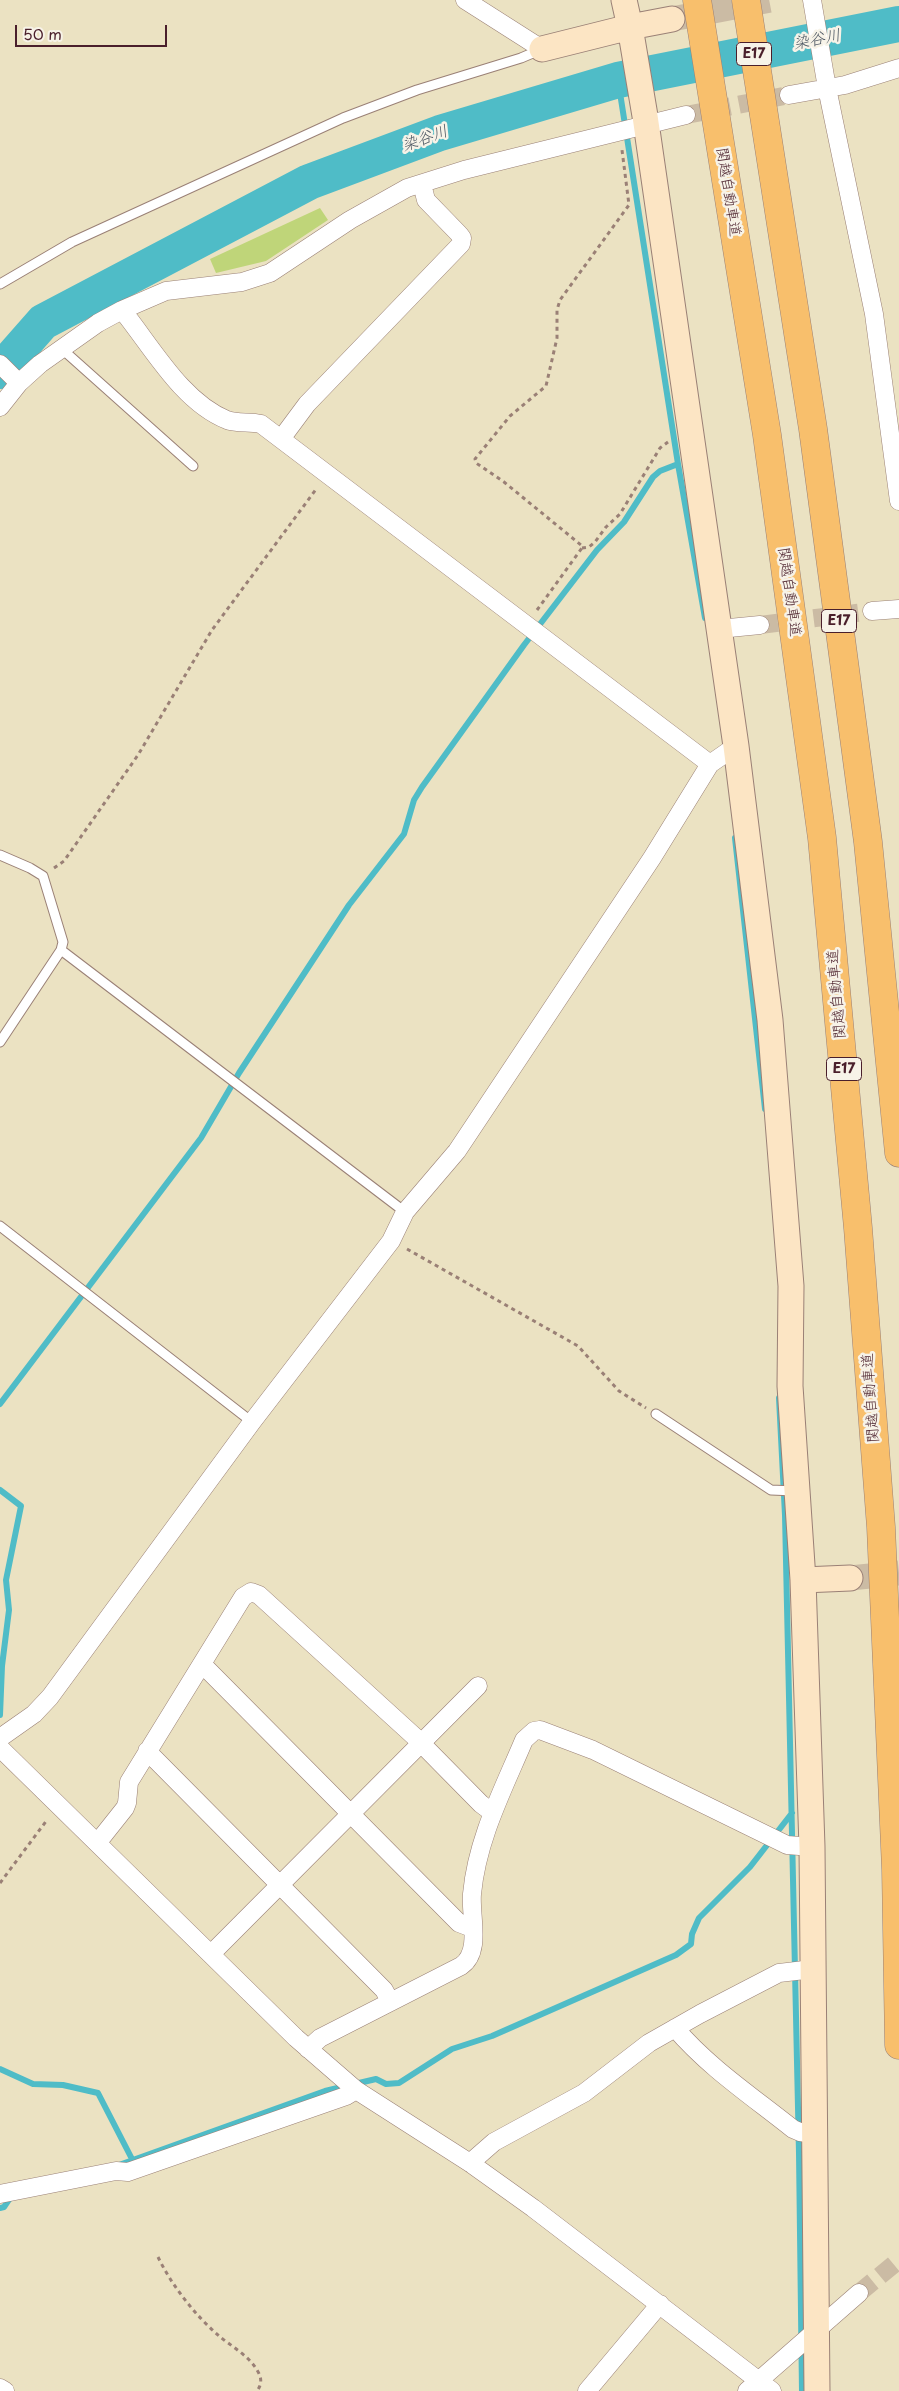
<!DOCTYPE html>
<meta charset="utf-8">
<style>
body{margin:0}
#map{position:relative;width:899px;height:2391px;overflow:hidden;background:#ebe2c2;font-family:"Playpen Sans",sans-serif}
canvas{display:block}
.scale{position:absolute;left:15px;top:25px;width:152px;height:22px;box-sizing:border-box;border:2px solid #4a1f2b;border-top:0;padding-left:6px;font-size:15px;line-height:18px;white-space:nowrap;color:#4a1f2b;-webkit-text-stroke:4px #f7f3e8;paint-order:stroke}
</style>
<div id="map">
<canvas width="899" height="2391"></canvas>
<div class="scale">50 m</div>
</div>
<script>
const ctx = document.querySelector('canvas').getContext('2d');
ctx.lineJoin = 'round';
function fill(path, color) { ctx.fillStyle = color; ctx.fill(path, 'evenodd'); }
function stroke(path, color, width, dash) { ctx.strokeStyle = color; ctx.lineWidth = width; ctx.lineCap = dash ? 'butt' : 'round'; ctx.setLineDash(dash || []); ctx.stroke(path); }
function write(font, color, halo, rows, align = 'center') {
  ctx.font = font + ' "Playpen Sans","Klee One",sans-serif'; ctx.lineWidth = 5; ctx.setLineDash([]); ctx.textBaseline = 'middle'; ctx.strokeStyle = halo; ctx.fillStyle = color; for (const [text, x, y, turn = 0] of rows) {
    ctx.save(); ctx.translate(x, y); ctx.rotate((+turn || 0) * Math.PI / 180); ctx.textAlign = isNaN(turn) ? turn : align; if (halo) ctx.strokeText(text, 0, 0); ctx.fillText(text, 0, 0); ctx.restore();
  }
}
fill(new Path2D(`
 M 320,208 L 328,220 L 266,261 L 216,273 L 210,259 Z`), '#bfd579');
stroke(new Path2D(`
 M 618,80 L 678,464 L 705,618
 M 735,838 L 765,1109
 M 779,1398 L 785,1515 L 799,2153 L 802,2391
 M 0,1404 L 201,1138 L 239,1073 L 349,905 L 404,834 L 414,800 L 422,787 L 524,645 L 597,550 L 624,522 L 653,477 L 660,471 L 678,464
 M 0,1490 L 21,1506 L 6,1580 L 9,1610 L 2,1666 L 0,1715
 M 0,2069 L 33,2084 L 63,2085 L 98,2093 L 133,2161
 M 119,2165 L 325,2091 L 376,2079 L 386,2084 L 399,2083 L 452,2049 L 492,2036 L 676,1955 L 691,1944 L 692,1934 L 699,1918 L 750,1867 L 792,1813
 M 0,2208 L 4,2207 L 12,2195`), '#4fbcc7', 6);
stroke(new Path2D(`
 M 0,371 L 43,322 L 309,182 L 440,133 L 618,80 L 899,24`), '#4fbcc7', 36);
stroke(new Path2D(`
 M 686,115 L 789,95
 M 760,625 L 872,611
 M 859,2293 L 899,2260`), '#cbbba4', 18, [18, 9]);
stroke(new Path2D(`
 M 672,19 L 771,0
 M 850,1578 L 899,1573`), '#cbbba4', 25, [25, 12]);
const lane = new Path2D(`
 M 0,284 L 72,242 L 343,118 L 417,90 L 521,58 L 542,49
 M 62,349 L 193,466
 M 0,855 L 30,868 L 43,876 L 63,942 L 61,950 L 0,1042
 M 61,950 L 405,1212
 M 0,1226 L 252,1422
 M 656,1414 L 771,1490 L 795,1491`);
const street = new Path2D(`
 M 465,0 L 542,49
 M 812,0 L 827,88 L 874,314 L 899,501
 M 789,95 L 845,85 L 899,68
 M 122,310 C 152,347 182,402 227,420 C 238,424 250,421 261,424 L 710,764 L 736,746
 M 0,364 L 19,383
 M 0,407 L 19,383 L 40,364 L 98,323 L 122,310 L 166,291 L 242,282 L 270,273 L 350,220 L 407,188 L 464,170 L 686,115
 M 281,439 L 307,404 L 461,244 L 462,238 L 459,234 L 426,200 L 422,184
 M 872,611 L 899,609
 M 719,629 L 760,625
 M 202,1664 L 459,1923 L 472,1928
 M 0,1738 L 34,1714 L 50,1697 L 252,1422 L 391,1241 L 405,1212 L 457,1151 L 652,858 L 710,764
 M 0,1748 L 296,2038 L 356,2090 L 470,2163 L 533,2208 L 772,2391
 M 147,1751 L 384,1990 L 390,2001
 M 98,1842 L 125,1808 L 127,1803 L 129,1782 L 243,1597 L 251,1592 L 259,1595 L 415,1737 L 481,1804 L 493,1813
 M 211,1954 L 478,1686
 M 675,2028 C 708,2067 753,2097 793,2129 L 800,2132 L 814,2134
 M 308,2049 L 320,2038 L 461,1966 C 482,1952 470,1916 472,1894 C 477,1839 503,1790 524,1740 L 534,1731 L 540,1730 L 593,1750 L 787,1845 L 812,1847
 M 470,2163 L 494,2142 L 584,2093 L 649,2043 L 700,2014 L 779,1973 L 813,1969
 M 0,2194 L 116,2171 L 128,2172 L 346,2096 L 356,2090
 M 0,2388 L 5,2391
 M 587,2391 L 660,2304
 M 747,2391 L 859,2293`);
const secondary = new Path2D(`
 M 624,0 L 630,27 L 645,116 L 736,746 L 770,1020 L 791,1286 L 790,1386 L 803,1580 L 812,1847 L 817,2391
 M 542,49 L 630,27 L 672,19
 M 803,1580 L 850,1578`);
const highway = new Path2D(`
 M 697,0 L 767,435 L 822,838 L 858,1228 L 881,1527 L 896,1869 L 899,2045
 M 746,0 L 813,429 L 868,842 L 899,1153`);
stroke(lane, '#9a8076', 11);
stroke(street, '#9a8076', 19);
stroke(secondary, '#9a8076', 27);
stroke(highway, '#9a8076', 29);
stroke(new Path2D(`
 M 582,548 L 589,547 L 595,542 L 606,527 L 620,514 L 660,448 L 668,442
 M 537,610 L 582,548 L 581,545 L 504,482 L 476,463 L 475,459 L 510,416 L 546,386 L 557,338 L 557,310 L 560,300 L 629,205 L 622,150
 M 54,868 L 64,861 L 138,755 L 212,630 L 317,488
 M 407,1249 L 578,1346 L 619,1391 L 646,1408
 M 0,1883 L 47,1820
 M 158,2257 C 172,2286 195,2315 219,2336 C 231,2346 249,2356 257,2370 C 262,2378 262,2384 257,2391`), '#9a8076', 3, [4, 4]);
stroke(lane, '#fff', 9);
stroke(street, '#fff', 18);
stroke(secondary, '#fce5c4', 25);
stroke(highway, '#f8bf6c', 28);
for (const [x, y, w] of [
 [754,54,35],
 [839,621,35],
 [844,1069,35]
]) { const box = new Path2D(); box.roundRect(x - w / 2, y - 11.5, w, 23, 4); ctx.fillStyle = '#f7f3e8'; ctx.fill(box); stroke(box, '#4a1f2b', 1); }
write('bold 14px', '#4a1f2b', null, [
 ["E17",754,54],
 ["E17",839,621],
 ["E17",844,1069]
]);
write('15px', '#4a1f2b', '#f7f3e8', [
 ["関越自動車道",728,192,81],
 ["関越自動車道",789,592,82],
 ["関越自動車道",837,994,-95],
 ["関越自動車道",871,1398,-94]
]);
write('italic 16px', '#4c5662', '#f7f3e8', [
 ["染谷川",817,40,-11],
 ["染谷川",425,139,-20]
]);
</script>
